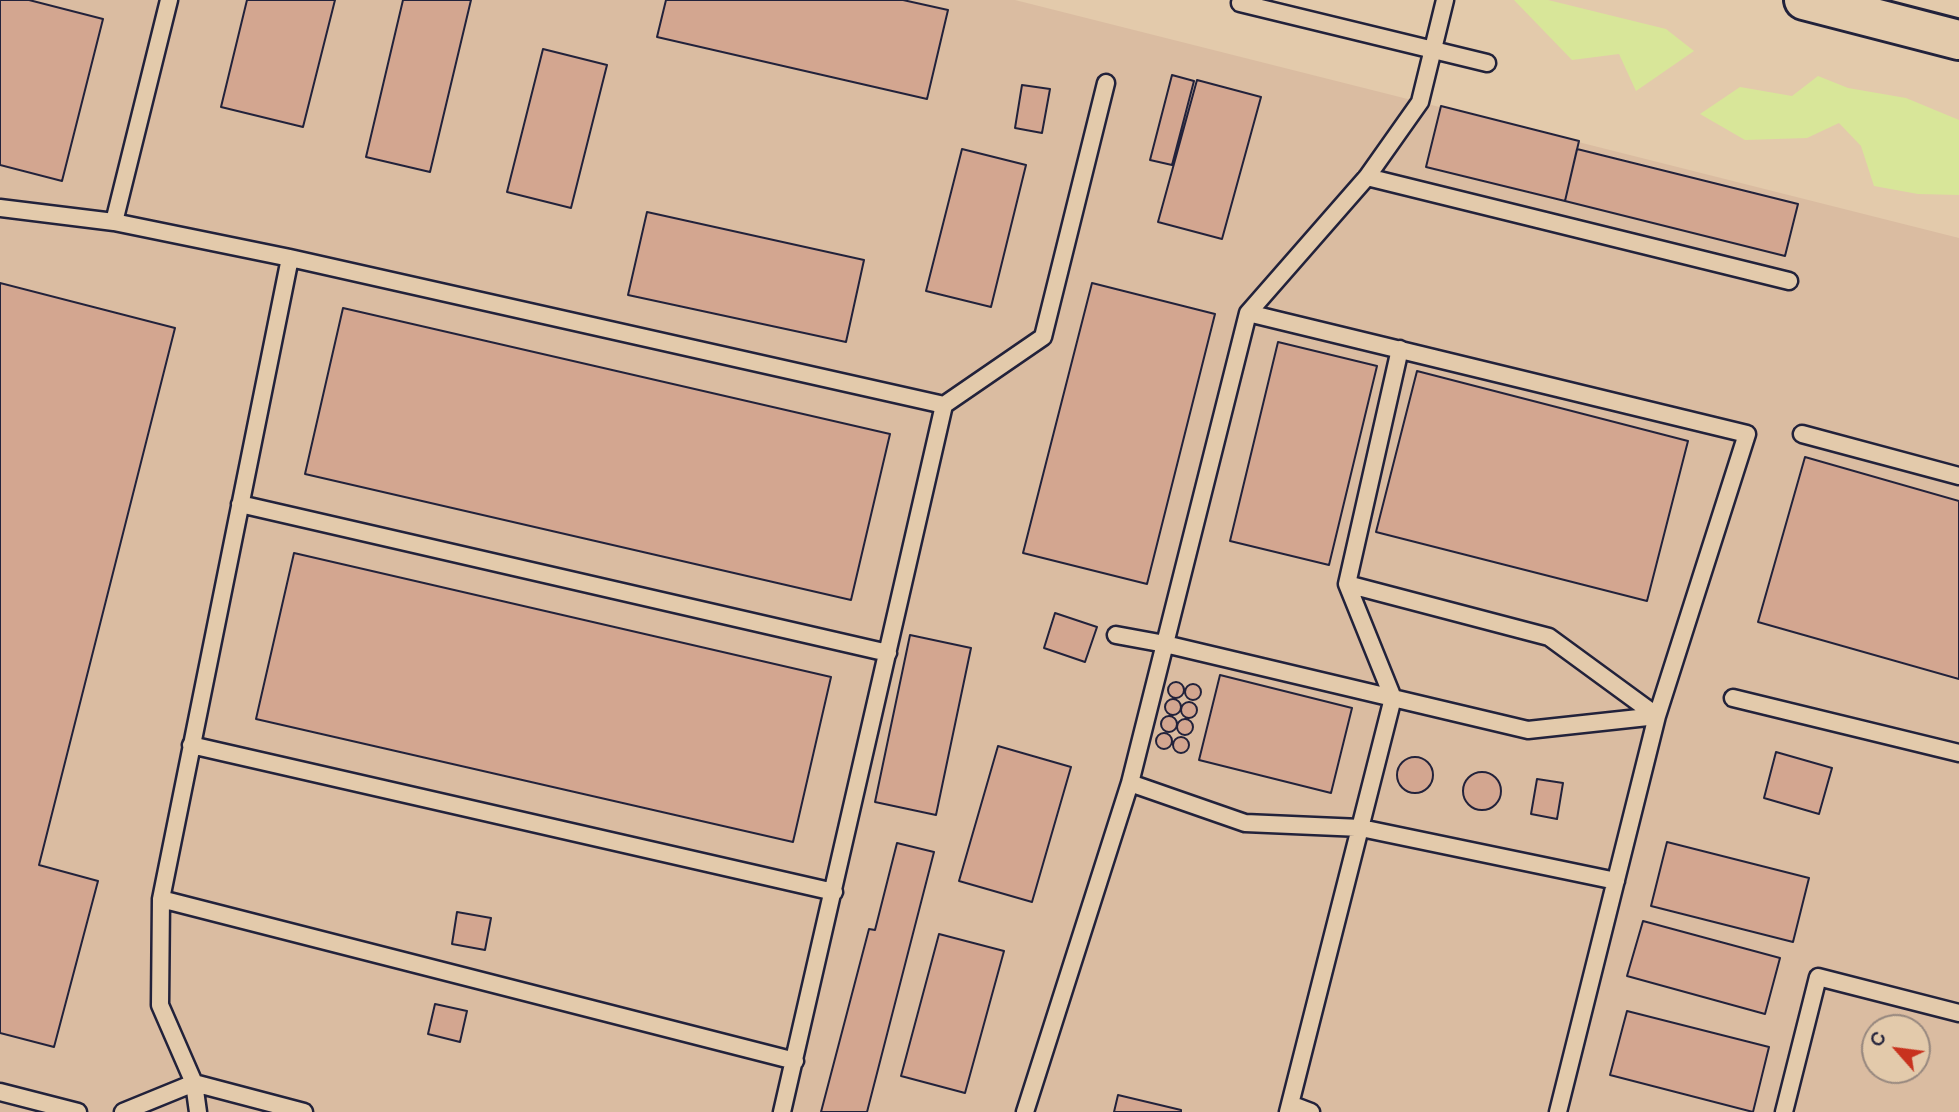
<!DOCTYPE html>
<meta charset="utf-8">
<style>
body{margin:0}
#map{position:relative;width:1959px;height:1112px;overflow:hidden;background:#e3caab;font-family:"Balsamiq Sans",sans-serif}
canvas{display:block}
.north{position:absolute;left:1861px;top:1014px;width:70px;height:70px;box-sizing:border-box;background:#e3caab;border:2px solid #96877e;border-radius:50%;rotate:298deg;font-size:19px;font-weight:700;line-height:28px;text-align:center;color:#22223b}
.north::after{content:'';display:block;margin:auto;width:24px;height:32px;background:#c8321e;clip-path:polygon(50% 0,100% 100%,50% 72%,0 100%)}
</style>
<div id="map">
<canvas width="1959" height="1112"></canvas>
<div class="north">С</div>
</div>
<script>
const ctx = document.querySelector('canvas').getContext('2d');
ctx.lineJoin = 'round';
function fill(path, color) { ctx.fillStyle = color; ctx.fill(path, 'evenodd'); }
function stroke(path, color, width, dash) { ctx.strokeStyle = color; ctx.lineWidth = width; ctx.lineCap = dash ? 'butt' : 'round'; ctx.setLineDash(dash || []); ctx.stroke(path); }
fill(new Path2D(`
 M 0,0 L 1015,0 L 1959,238 L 1959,1112 L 0,1112 ZM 1875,1028 L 1917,1028 L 1917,1070 L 1875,1070 Z`), '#dabca1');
fill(new Path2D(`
 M 1514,0 L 1548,0 L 1666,29 L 1694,51 L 1636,91 L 1619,54 L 1572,60 Z
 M 1818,76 L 1848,88 L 1906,98 L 1959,120 L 1959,195 L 1918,194 L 1874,186 L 1861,146 L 1839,123 L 1807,138 L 1745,140 L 1700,114 L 1740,87 L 1792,96 Z`), '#d8e699');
const building = new Path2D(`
 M 0,0 L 29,0 L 103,19 L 62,181 L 0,165 Z
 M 247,0 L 335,0 L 303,127 L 221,107 Z
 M 403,0 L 471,0 L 430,172 L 366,157 Z
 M 666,0 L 903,0 L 948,10 L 927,99 L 657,37 Z
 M 543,49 L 607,65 L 571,208 L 507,192 Z
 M 1172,75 L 1194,81 L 1172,165 L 1150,160 Z
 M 1197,80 L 1261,97 L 1222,239 L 1158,222 Z
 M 1022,85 L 1050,89 L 1042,133 L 1015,128 Z
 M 1441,106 L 1579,141 L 1565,201 L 1426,167 Z
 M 962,149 L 1026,165 L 991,307 L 926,291 Z
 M 1577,149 L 1798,204 L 1785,256 L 1565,201 Z
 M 647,212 L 864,260 L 846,342 L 628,295 Z
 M 0,283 L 175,328 L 39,865 L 98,881 L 54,1047 L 0,1033 Z
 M 1092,283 L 1215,314 L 1147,584 L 1023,553 Z
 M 343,308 L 890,434 L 851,600 L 305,474 Z
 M 1278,342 L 1377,366 L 1329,565 L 1230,541 Z
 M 1417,371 L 1688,441 L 1647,601 L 1376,532 Z
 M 1805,457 L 1959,501 L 1959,679 L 1758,622 Z
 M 294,553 L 831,677 L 793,842 L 256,719 Z
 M 1055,613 L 1097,627 L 1085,662 L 1044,648 Z
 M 910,635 L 971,648 L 936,815 L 875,802 Z
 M 1220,675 L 1352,708 L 1331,793 L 1199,760 Z
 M1168 690a8 8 0 1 1 16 0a8 8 0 1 1-16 0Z
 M1185 692a8 8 0 1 1 16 0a8 8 0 1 1-16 0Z
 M1165 707a8 8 0 1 1 16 0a8 8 0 1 1-16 0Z
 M1181 710a8 8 0 1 1 16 0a8 8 0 1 1-16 0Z
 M1161 724a8 8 0 1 1 16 0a8 8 0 1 1-16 0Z
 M1177 727a8 8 0 1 1 16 0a8 8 0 1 1-16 0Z
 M1156 741a8 8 0 1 1 16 0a8 8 0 1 1-16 0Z
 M1173 745a8 8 0 1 1 16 0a8 8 0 1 1-16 0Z
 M 998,746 L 1071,767 L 1032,902 L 959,881 Z
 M 1776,752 L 1832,768 L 1819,814 L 1764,798 Z
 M1397 775a18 18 0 1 1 36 0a18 18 0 1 1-36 0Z
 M1463 791a19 19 0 1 1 38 0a19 19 0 1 1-38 0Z
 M 1537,779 L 1563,783 L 1557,819 L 1531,814 Z
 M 1667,842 L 1809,878 L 1793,942 L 1651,906 Z
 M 897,843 L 934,852 L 867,1112 L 821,1112 L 869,929 L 875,930 Z
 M 457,912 L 491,918 L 485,950 L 452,944 Z
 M 1643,921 L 1780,958 L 1765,1014 L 1627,976 Z
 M 939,934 L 1004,951 L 965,1093 L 901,1076 Z
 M 435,1004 L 467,1011 L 460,1042 L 428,1034 Z
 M 1627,1011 L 1769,1047 L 1753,1112 L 1610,1075 Z
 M 1118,1095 L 1181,1110 L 1181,1112 L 1114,1112 Z`);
fill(building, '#d3a690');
stroke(building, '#22223b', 2);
const lane = new Path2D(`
 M 1240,3 L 1487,63
 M 1367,177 L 1789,281
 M 0,208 L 114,222 L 290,258 L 944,405 L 782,1112
 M 114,222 L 169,0
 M 1248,313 L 1747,434 L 1657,716 L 1558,1112
 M 944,405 L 1043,337 L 1106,83
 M 1802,434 L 1959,476
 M 240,504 L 888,653
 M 1347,584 L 1549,637 L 1657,716
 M 1116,635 L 1165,644 L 1528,730 L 1657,716
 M 1733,698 L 1959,753
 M 191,745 L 834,892
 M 1130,783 L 1245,823 L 1361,828 L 1616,881
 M 161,899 L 795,1061
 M 0,1092 L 78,1112
 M 1290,1104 L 1311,1112
 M 123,1112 L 194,1083 L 304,1112
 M 198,1112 L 194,1083 L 160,1005 L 161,899 L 290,258
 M 1025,1112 L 1130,783 L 1248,313 L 1367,177 L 1420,102 L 1445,0
 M 1288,1112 L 1393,698 L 1347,584 L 1400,349
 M 1784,1112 L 1818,977 L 1959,1013`);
const secondary = new Path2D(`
 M 1804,0 L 1959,40`);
stroke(lane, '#22223b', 21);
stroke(secondary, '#22223b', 44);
stroke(lane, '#e3caab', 16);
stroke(secondary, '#e3caab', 38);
</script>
